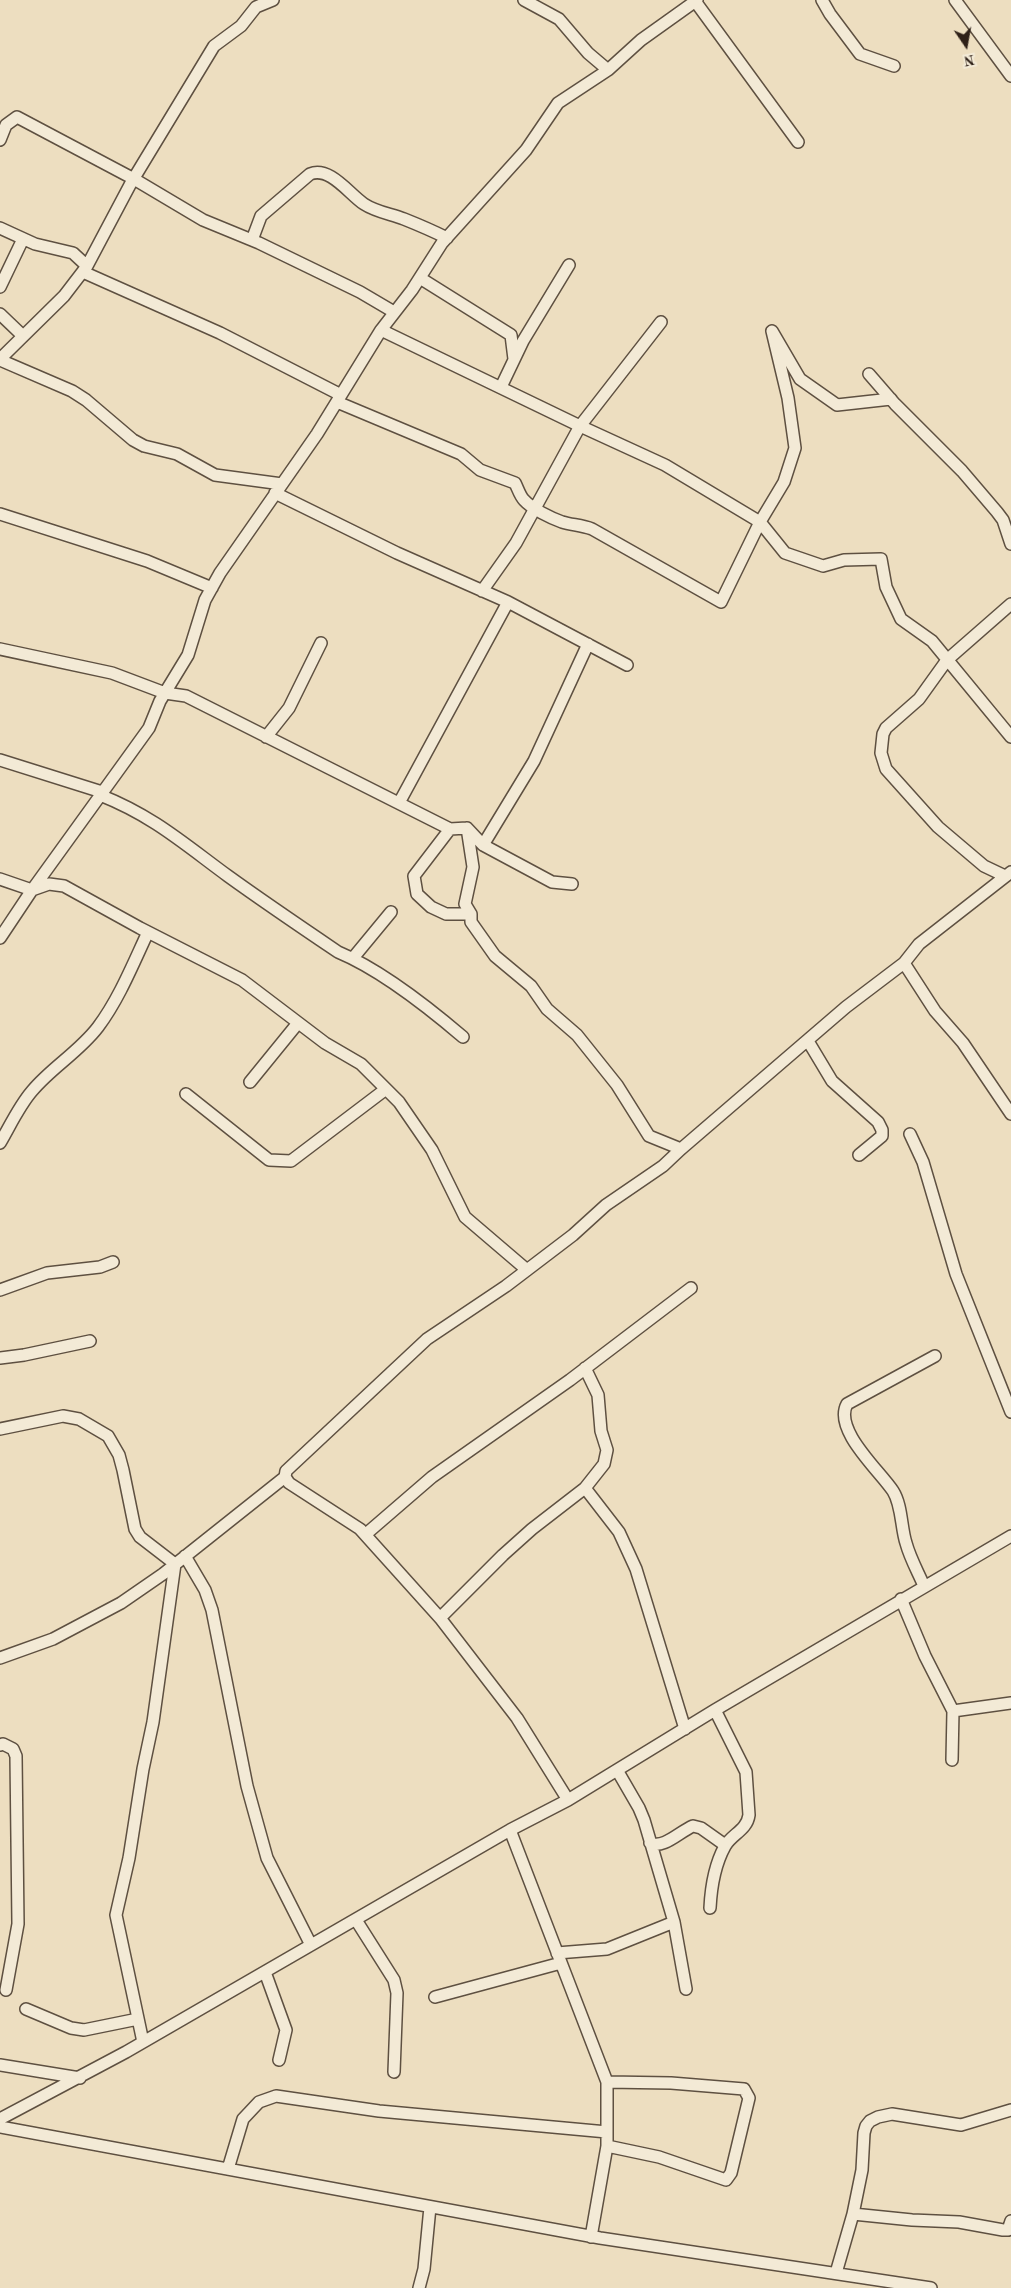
<!DOCTYPE html>
<style>
body{margin:0}
#map{position:relative;width:1011px;height:2288px;overflow:hidden;background:#eddec0;font-family:"Old Standard TT",serif}
canvas{display:block}
.north{position:absolute;left:941px;top:20px;width:50px;height:50px;-webkit-text-stroke:4px #f3ead6;paint-order:stroke;rotate:168deg;font-size:14px;font-weight:700;line-height:20px;text-align:center;color:#2e2017}
.north::after{content:'';display:block;margin:auto;width:18px;height:22px;background:#2e2017;clip-path:polygon(50% 0,100% 100%,50% 72%,0 100%)}
</style>
<div id="map">
<canvas width="1011" height="2288"></canvas>
<div class="north">N</div>
</div>
<script>
const ctx = document.querySelector('canvas').getContext('2d');
ctx.lineJoin = 'round';
function stroke(path, color, width, dash) { ctx.strokeStyle = color; ctx.lineWidth = width; ctx.lineCap = dash ? 'butt' : 'round'; ctx.setLineDash(dash || []); ctx.stroke(path); }
const minor = new Path2D(`
 M 524,0 L 559,19 L 588,53 L 608,70
 M 822,0 L 830,14 L 860,54 L 894,66
 M 955,0 L 1011,76
 M 695,1 L 798,142
 M 0,140 L 6,125 L 17,117 L 134,179 L 203,220 L 259,243 L 360,292 L 394,312
 M 0,228 L 35,244 L 73,253 L 87,266
 M 252,240 L 261,216 L 310,174 C 330,166 349,194 364,204 C 376,212 391,214 404,219 C 419,225 433,231 447,238
 M 83,272 L 220,333 L 341,395
 M 420,278 L 511,335 L 514,359
 M 0,287 L 23,239
 M 0,314 L 23,336
 M 381,330 L 580,426 L 661,322
 M 0,359 L 64,296 L 87,266 L 131,183 L 214,46 L 241,26 L 256,7 L 273,0
 M 0,360 L 72,391 L 86,400 L 133,440 L 144,446 L 177,454 L 215,475 L 282,484
 M 869,374 L 895,404 L 962,471 L 997,512 L 1003,520 L 1011,544
 M 501,387 L 523,341 L 569,265
 M 891,399 L 837,405 L 800,379 L 772,331 L 788,398 L 795,448 L 784,482 L 760,522 L 785,553 L 823,566 L 844,560 L 881,559 L 886,587 L 901,619 L 932,641 L 1011,737
 M 337,402 L 461,454 L 480,470 L 515,483 C 518,489 520,496 524,500 C 532,509 551,518 562,522 C 572,525 582,525 592,529 L 721,602 L 760,522 L 665,465 L 580,426 L 516,543 L 482,591
 M 275,493 L 397,553 L 508,602 L 627,665
 M 0,514 L 147,561 L 212,588
 M 0,649 L 112,673 L 165,693 L 186,696 L 450,829 L 467,828 L 483,845 L 552,882 L 572,884
 M 266,737 L 289,708 L 321,643
 M 0,760 L 102,792
 M 100,795 C 153,816 183,843 228,876 C 264,902 301,927 338,952 C 379,969 429,1008 463,1037
 M 399,803 L 508,602
 M 467,828 L 473,867 L 465,904 L 471,914 L 471,922 L 495,956 L 531,986 L 547,1009 L 577,1035 L 617,1085 L 649,1136 L 681,1149
 M 450,829 L 414,876 L 417,894 L 431,907 L 446,914 L 471,914
 M 483,845 L 534,761 L 588,644
 M 1005,876 L 984,866 L 938,827 L 886,769 L 881,753 L 883,734 L 886,728 L 919,699 L 947,660 L 1011,604
 M 0,879 L 32,890 L 49,884 L 64,886 L 140,928 L 242,980 L 325,1043 L 361,1064 L 399,1102 L 432,1150 L 465,1217 L 527,1270
 M 0,938 L 32,890 L 149,728 L 160,701 L 188,655 L 205,600 L 220,573 L 317,434 L 381,330 L 412,290 L 442,243 L 526,150 L 558,103 L 608,70 L 641,40 L 697,0
 M 353,958 L 391,912
 M 904,963 L 935,1011 L 963,1043 L 1011,1114
 M 808,1041 L 832,1081 L 878,1122 L 882,1130 L 882,1136 L 859,1155
 M 250,1082 L 298,1023
 M 186,1094 L 269,1160 L 291,1161 L 386,1089
 M 910,1134 L 923,1162 L 956,1274 L 1011,1412
 M 0,1143 C 10,1126 19,1106 32,1091 C 52,1067 79,1052 98,1027 C 119,999 133,964 148,932
 M 0,1290 L 47,1273 L 100,1267 L 113,1262
 M 0,1358 L 24,1355 L 90,1341
 M 0,1429 L 63,1416 L 79,1419 L 108,1436 L 119,1455 L 123,1470 L 135,1529 L 140,1537 L 175,1564 L 153,1722 L 143,1769 L 129,1858 L 116,1915 L 143,2042
 M 585,1488 L 619,1532 L 636,1569 L 685,1729
 M 366,1534 L 432,1477 L 570,1380 L 691,1288
 M 185,1556 L 205,1590 L 212,1610 L 247,1786 L 267,1858 L 311,1945
 M 924,1586 C 918,1572 910,1558 906,1543 C 901,1528 902,1505 893,1491 C 880,1471 833,1430 847,1404 L 935,1356
 M 901,1599 L 925,1656 L 953,1711 L 952,1760
 M 440,1618 L 503,1555 L 532,1529 L 585,1488 L 604,1464 L 607,1450 L 601,1431 L 598,1395 L 585,1368
 M 0,1658 L 53,1639 L 121,1603 L 163,1574 L 285,1477
 M 953,1711 L 1011,1703
 M 0,1745 L 3,1744 L 13,1749 L 16,1756 L 18,1924 L 6,1990
 M 617,1770 L 639,1808 L 644,1820 L 674,1922 L 686,1989
 M 568,1800 L 517,1718 L 440,1618 L 360,1529 L 289,1483 L 285,1477 L 286,1471 L 427,1339 L 506,1286 L 573,1235 L 606,1205 L 663,1166 L 681,1149 L 846,1007 L 904,963 L 919,944 L 1011,872
 M 510,1830 L 607,2082 L 607,2146 L 591,2237
 M 650,1843 C 664,1849 679,1832 693,1826 L 701,1828 L 725,1845
 M 710,1908 C 711,1888 715,1864 725,1846 C 732,1834 747,1830 749,1815 L 746,1772 L 715,1710
 M 356,1920 L 394,1980 L 397,1993 L 394,2072
 M 557,1953 L 607,1949 L 674,1922
 M 265,1972 L 286,2030 L 279,2060
 M 435,1997 L 561,1963
 M 26,2009 L 71,2028 L 84,2030 L 138,2019
 M 0,2065 L 80,2078
 M 0,2119 L 126,2052 L 510,1830 L 568,1800 L 715,1710 L 1011,1536
 M 0,2127 L 600,2238 L 931,2288
 M 607,2146 L 659,2157 L 726,2180 L 731,2173 L 749,2098 L 744,2089 L 671,2083 L 607,2082
 M 228,2169 L 243,2119 L 259,2102 L 276,2096 L 379,2111 L 607,2132
 M 853,2214 L 912,2220 L 959,2222 L 1003,2230 L 1008,2230 L 1011,2221
 M 836,2273 L 853,2214 L 862,2170 L 864,2133 L 866,2126 L 870,2121 L 878,2117 L 892,2114 L 961,2125 L 1011,2110
 M 419,2288 L 424,2269 L 430,2207`);
stroke(minor, '#5e5041', 14);
stroke(minor, '#f3ead6', 11);
</script>
